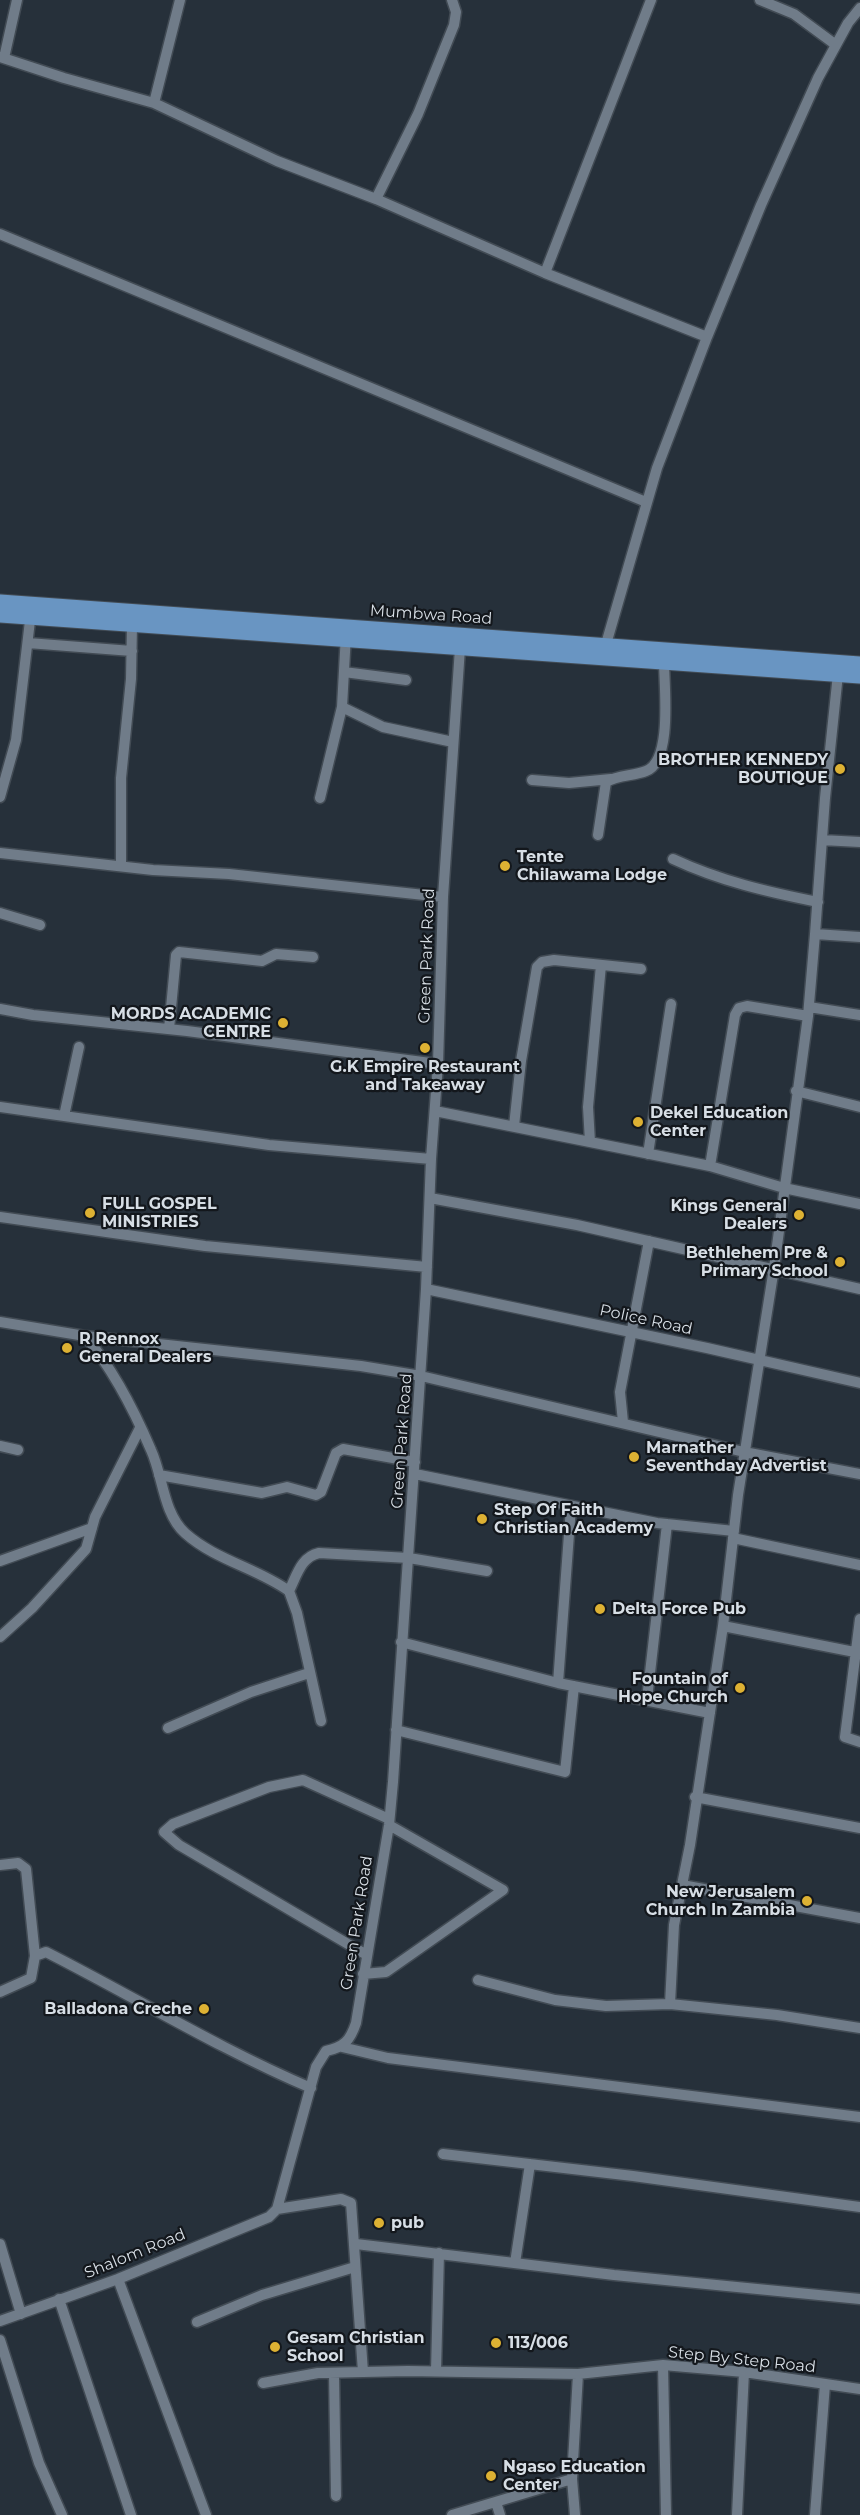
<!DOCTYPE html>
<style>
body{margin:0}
canvas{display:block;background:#26303a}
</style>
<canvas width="860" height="2515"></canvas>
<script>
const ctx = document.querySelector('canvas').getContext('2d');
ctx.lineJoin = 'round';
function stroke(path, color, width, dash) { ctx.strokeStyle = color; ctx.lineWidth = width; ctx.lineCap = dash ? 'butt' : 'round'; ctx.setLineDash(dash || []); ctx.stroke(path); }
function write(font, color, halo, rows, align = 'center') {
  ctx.font = font + ' Montserrat,sans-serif'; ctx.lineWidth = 4.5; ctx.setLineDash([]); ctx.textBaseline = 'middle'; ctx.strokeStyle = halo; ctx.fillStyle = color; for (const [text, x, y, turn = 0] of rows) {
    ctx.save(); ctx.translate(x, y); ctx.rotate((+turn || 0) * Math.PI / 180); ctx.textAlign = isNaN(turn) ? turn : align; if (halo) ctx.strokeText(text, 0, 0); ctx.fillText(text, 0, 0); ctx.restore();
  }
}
const minor = new Path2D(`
 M 760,0 L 794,14 L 836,45
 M 0,57 L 64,78 L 154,103 L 277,161 L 376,199 L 545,273 L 707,337
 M 4,58 L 17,0
 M 154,103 L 180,0
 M 376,199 L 418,114 L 454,25 L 456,12 L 452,0
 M 0,234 L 646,502
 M 545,273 L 651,0
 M 28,643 L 132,651
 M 604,651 L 657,468 L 707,337 L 761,205 L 818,78 L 848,23 L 860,8
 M 344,672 L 406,680
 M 342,707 L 383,727 L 453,742
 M 532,780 L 569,783 L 611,779
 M 0,797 L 16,740 L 31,612
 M 320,798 L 342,707 L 346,634
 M 598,835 L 606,782 C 618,775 633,776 646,771 C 673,761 664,686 664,661
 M 822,840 L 860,842
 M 0,853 L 153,870 L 229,874 L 443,897
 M 673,859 C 720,881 768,892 818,902
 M 121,866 L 121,778 L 131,679 L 132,624
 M 0,913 L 40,925
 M 815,934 L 825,798 L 838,674
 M 860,937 L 815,934 L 808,1016 L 774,1268 L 738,1495 L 723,1626 L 690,1845 L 674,1925 L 670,2004 L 777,2015 L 860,2028
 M 809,1007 L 860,1015
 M 0,1009 L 33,1015 L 187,1031 L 438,1064
 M 169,1029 L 176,955 L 179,952 L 262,961 L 276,954 L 313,957
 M 796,1091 L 860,1107
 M 0,1107 L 269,1145 L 431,1159
 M 435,1111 L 710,1166 L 784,1188 L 860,1204
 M 64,1116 L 79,1047
 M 514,1126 L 521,1061 L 537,967 L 542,962 L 554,960 L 641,969
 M 590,1142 L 588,1107 L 601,965
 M 648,1154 L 671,1004
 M 710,1166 L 735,1015 L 739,1008 L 747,1006 L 808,1016
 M 430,1198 L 577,1225 L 860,1289
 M 0,1217 L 205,1246 L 427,1267
 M 426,1289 L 707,1348 L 860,1383
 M 0,1322 L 85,1336 L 361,1366 L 421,1376 L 744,1452 L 860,1474
 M 85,1336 C 113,1369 134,1410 151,1450 C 163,1476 163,1513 185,1533 C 215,1560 257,1568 289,1591 L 297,1613 L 321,1721
 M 623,1422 L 620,1392 L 649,1241
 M 0,1446 L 18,1450
 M 415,1474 L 657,1523 L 734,1531
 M 159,1475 L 262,1493 L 287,1487 L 316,1495 L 321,1492 L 336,1453 L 343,1449 L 415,1462
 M 733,1538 L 860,1565
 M 0,1561 L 92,1528
 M 289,1591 C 297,1575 301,1557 319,1553 L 409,1558 L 487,1571
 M 860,1619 L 845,1737 L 860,1742
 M 723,1626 L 860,1653
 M 0,1637 L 32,1608 L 86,1549 L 95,1517 L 140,1428
 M 401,1642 L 558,1683 L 710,1713
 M 558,1683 L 571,1507
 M 647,1699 L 667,1524
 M 168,1728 L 251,1692 L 309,1673
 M 396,1730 L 565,1772 L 574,1686
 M 695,1797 L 860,1828
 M 0,1865 L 18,1863 L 26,1869 L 35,1956
 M 682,1885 L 860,1918
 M 365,1954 L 179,1845 L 164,1832 L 173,1824 L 269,1787 L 303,1780 L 389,1819
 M 363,1974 L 386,1972 L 503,1890 L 389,1825
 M 478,1980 L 555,2000 L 606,2006 L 670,2004
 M 0,1992 L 31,1978 L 35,1956 L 46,1952 C 135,1997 219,2049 311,2088
 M 342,2047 L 388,2058 L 860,2117
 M 443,2154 L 633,2176 L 860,2207
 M 277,2209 L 316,2067 L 326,2051 C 344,2047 350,2041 356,2023 L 389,1825 L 393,1782 L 426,1289 L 431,1159 L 438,1064 L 443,897 L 460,648
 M 277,2209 L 341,2199 L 351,2203 L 363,2372
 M 0,2244 L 21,2314
 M 356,2244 L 614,2275 L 860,2299
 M 515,2263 L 530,2164
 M 118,2279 L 206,2515
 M 59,2299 L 131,2515
 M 0,2321 L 118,2279 L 269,2217 L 277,2209
 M 197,2322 L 262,2295 L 355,2267
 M 0,2340 L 39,2463 L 62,2515
 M 663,2365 L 666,2515
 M 436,2371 L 439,2253
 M 334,2373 L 336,2496
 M 263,2383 L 318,2373 L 408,2371 L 578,2374 L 663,2365 L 744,2372 L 860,2389
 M 572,2479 L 578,2374
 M 496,2502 L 500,2515
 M 452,2515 L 572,2479 L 575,2515
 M 737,2515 L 744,2372
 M 815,2515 L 825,2384`);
const primary = new Path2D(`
 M 0,602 L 860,664
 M 0,615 L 860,676`);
stroke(minor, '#424b54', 13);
stroke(primary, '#424b54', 17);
stroke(minor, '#707c89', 10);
stroke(primary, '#6995c2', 15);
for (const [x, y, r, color] of [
 [840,769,6,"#ddb133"],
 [505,866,6,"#ddb133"],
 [283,1023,6,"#ddb133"],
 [425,1048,6,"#ddb133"],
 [638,1122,6,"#ddb133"],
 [90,1213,6,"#ddb133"],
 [799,1215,6,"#ddb133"],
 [840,1262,6,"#ddb133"],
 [67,1348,6,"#ddb133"],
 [634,1457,6,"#ddb133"],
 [482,1519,6,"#ddb133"],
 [600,1609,6,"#ddb133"],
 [740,1688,6,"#ddb133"],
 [807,1901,6,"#ddb133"],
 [204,2009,6,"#ddb133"],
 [379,2223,6,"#ddb133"],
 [496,2343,6,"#ddb133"],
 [275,2347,6,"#ddb133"],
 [491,2476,6,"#ddb133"]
]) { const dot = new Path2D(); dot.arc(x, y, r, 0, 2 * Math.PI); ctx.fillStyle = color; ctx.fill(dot); stroke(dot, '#13171c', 2); }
write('16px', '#d7dee5', '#13171c', [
 ["Mumbwa Road",431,615,4],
 ["Green Park Road",427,956,-88],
 ["Police Road",646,1320,12],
 ["Green Park Road",402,1441,-86],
 ["Green Park Road",357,1923,-81],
 ["Shalom Road",135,2254,-22],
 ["Step By Step Road",742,2360,6]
]);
write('bold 16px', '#d7dee5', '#13171c', [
 ["BROTHER KENNEDY",828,760,"right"],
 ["BOUTIQUE",828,778,"right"],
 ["Tente",517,857],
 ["Chilawama Lodge",517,875],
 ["MORDS ACADEMIC",271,1014,"right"],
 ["CENTRE",271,1032,"right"],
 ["G.K Empire Restaurant",425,1067,"center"],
 ["and Takeaway",425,1085,"center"],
 ["Dekel Education",650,1113],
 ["Center",650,1131],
 ["FULL GOSPEL",102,1204],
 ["MINISTRIES",102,1222],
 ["Kings General",787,1206,"right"],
 ["Dealers",787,1224,"right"],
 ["Bethlehem Pre &",828,1253,"right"],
 ["Primary School",828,1271,"right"],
 ["R Rennox",79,1339],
 ["General Dealers",79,1357],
 ["Marnather",646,1448],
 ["Seventhday Advertist",646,1466],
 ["Step Of Faith",494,1510],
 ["Christian Academy",494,1528],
 ["Delta Force Pub",612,1609],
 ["Fountain of",728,1679,"right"],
 ["Hope Church",728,1697,"right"],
 ["New Jerusalem",795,1892,"right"],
 ["Church In Zambia",795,1910,"right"],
 ["Balladona Creche",192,2009,"right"],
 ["pub",391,2223],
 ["Gesam Christian",287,2338],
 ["School",287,2356],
 ["113/006",508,2343],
 ["Ngaso Education",503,2467],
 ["Center",503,2485]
], 'left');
</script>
